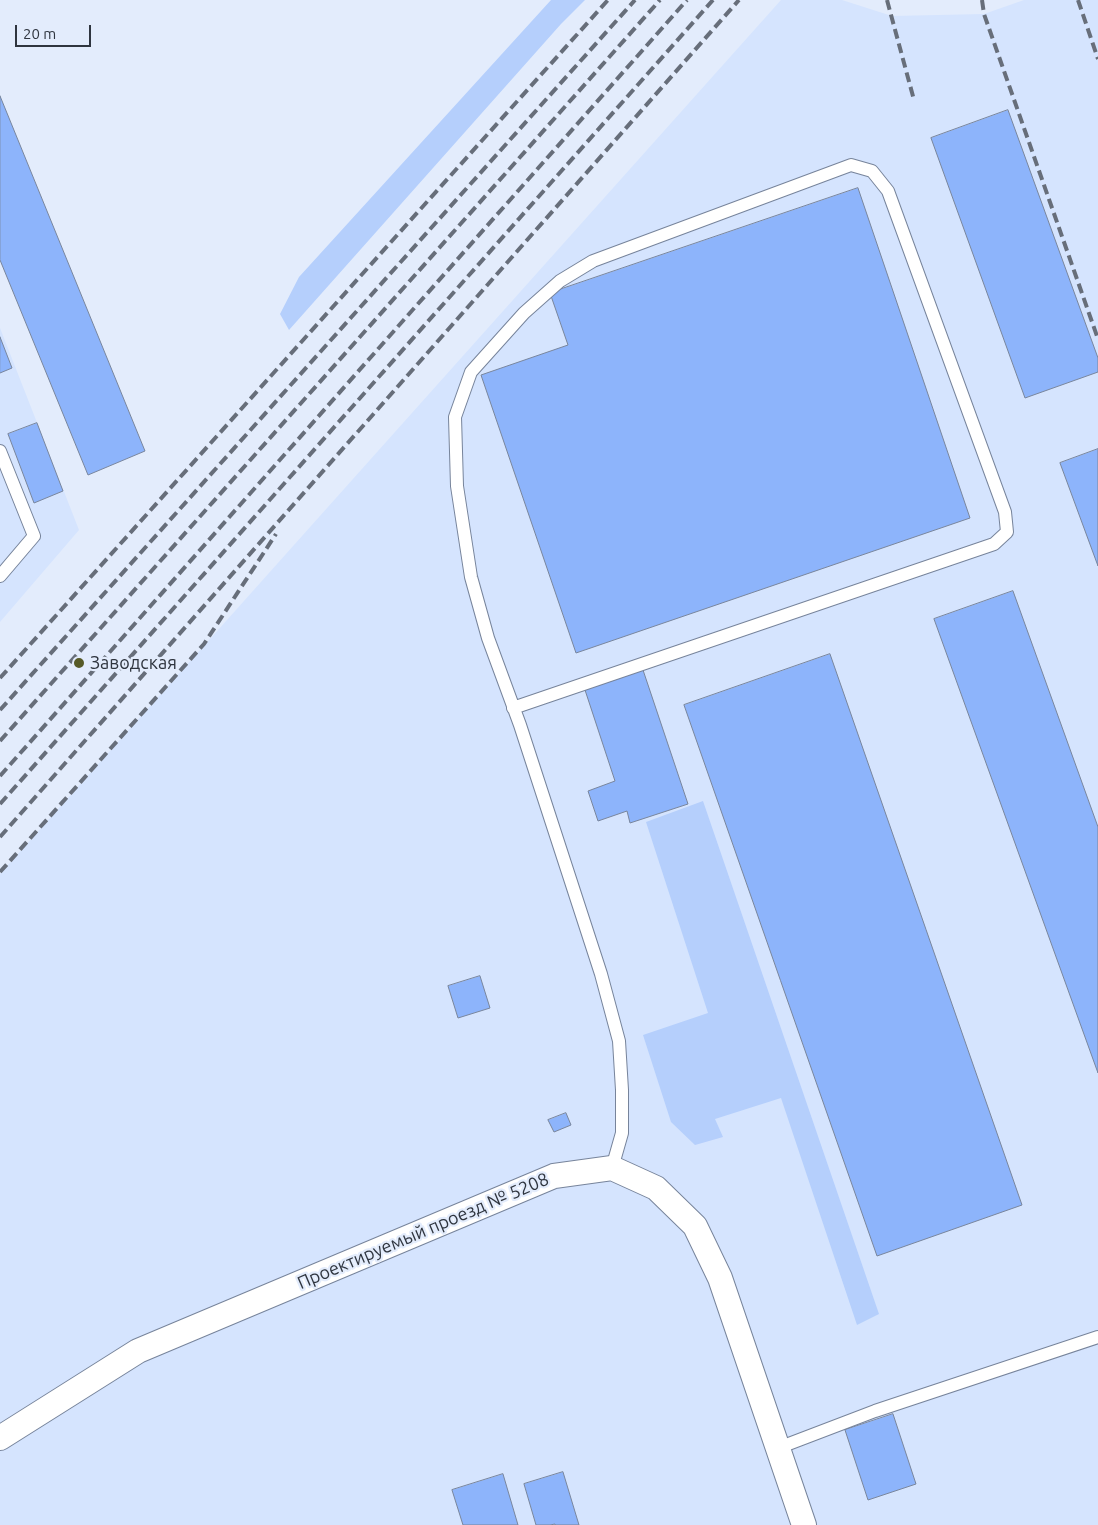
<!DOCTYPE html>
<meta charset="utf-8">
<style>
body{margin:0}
#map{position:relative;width:1098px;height:1525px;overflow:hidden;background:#e3ecfc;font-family:Ubuntu,sans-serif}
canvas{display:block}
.scale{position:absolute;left:15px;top:25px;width:76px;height:22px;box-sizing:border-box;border:2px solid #2f353f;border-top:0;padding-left:6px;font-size:15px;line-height:18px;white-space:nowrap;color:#2f353f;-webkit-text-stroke:4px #e3ecfc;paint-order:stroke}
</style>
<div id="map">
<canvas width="1098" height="1525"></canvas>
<div class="scale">20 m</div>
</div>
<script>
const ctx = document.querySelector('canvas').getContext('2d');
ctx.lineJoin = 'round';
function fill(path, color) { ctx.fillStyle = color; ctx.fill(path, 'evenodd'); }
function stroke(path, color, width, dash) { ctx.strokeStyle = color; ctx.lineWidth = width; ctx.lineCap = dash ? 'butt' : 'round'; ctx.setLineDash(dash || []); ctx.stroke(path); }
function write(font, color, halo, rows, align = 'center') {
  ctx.font = font + ' Ubuntu,sans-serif'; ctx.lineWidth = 4.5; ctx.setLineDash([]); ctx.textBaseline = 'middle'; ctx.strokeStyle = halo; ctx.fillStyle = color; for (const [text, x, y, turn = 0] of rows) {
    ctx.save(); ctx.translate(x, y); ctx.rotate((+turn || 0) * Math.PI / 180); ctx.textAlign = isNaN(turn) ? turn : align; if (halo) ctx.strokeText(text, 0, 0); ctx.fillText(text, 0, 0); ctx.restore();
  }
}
fill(new Path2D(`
 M 781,0 L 842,0 L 892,16 L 984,14 L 1024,0 L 1098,0 L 1098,1525 L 0,1525 L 0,874 Z
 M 0,328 L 79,530 L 0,622 Z`), '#d5e4fe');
fill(new Path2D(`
 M 551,0 L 585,0 L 561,24 L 289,330 L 280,314 L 299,277 Z
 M 703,801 L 879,1314 L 857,1325 L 781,1098 L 715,1119 L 723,1137 L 695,1145 L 671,1122 L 643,1035 L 708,1013 L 646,822 Z`), '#b5cffc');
const building = new Path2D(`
 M 0,96 L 145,451 L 88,475 L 0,260 Z
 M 1008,110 L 1098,358 L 1098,372 L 1025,398 L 931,138 Z
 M 858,188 L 970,518 L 576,653 L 481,375 L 568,345 L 550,293 Z
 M 0,337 L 12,368 L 0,373 Z
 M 37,423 L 63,491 L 34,503 L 8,434 Z
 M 1098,449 L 1098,566 L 1060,463 Z
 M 1013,591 L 1098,827 L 1098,1073 L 934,619 Z
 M 830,654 L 1022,1205 L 877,1256 L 684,705 Z
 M 643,670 L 688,804 L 630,823 L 627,811 L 598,821 L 588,791 L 615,781 L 585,690 Z
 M 480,976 L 490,1008 L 458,1018 L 448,986 Z
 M 566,1113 L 571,1125 L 554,1132 L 548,1120 Z
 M 893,1414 L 916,1484 L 868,1500 L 845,1430 Z
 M 563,1472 L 579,1525 L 555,1525 L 555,1524 L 550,1525 L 536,1525 L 524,1484 Z
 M 503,1474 L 518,1525 L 463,1525 L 452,1490 Z`);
fill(building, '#8db4fb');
stroke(building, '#79869d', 1);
const service = new Path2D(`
 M 0,451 L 34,536 L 0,576
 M 513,708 L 994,544 L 1007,532 L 1005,512 L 888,191 L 872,171 L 851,165 L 593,261 L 560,281 L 524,313 L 471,372 L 455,417 L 457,486 L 471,577 L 488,638 L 520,725 L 601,974 L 619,1041 L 622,1090 L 622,1133 L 612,1168
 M 778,1448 L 875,1411 L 1098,1337`);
const minor = new Path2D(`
 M 0,1438 L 138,1351 L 554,1176 L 612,1168 L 656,1188 L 695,1226 L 720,1278 L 804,1525`);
stroke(service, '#77849b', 14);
stroke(minor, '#77849b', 26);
stroke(service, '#fff', 12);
stroke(minor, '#fff', 24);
stroke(new Path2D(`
 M 887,0 L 914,100
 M 982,0 L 984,14 L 1098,339
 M 1078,0 L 1098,59
 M 0,678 L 608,0
 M 0,710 L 635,0
 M 0,741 L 660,0
 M 0,776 L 687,0
 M 0,804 L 713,0
 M 0,837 L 739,0
 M 0,872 L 204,644 L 276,534`), '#676e7a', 4, [10, 5]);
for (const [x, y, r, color] of [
 [79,663,6,"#565a27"]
]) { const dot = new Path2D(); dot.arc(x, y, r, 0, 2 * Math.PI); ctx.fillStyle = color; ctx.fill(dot); stroke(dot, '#e3ecfc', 2); }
write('18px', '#2f353f', '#e3ecfc', [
 ["Заводская",90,663]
], 'left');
write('18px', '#2f353f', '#e3ecfc', [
 ["Проектируемый проезд № 5208",423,1231,-23]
]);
</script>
